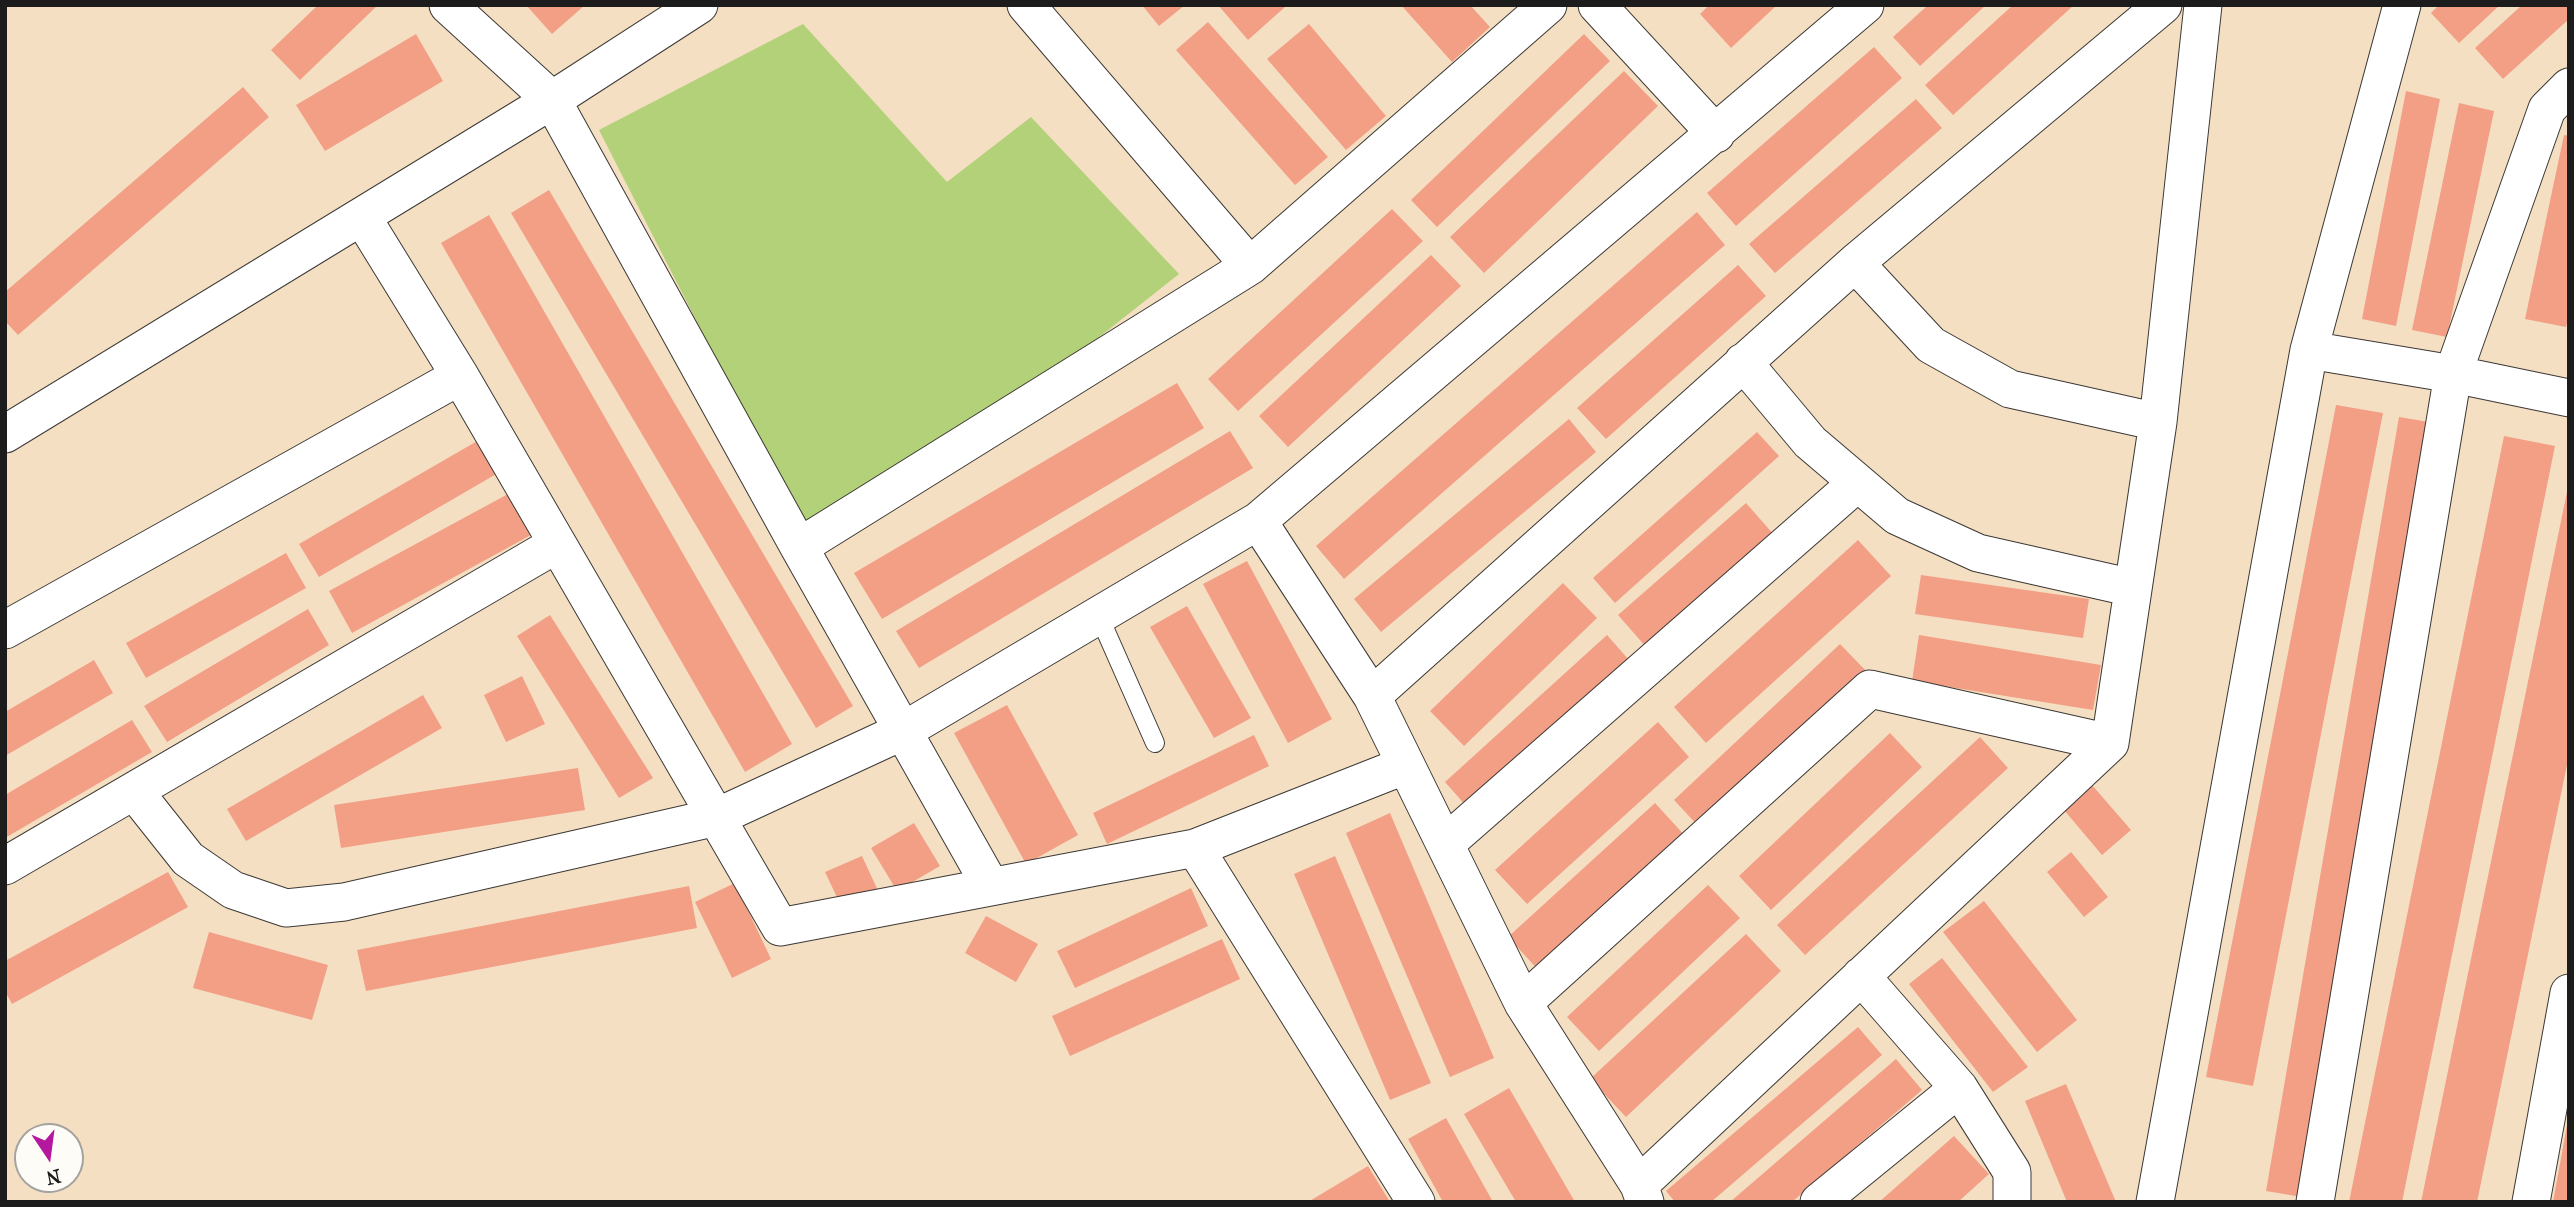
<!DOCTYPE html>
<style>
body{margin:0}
#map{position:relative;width:2574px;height:1207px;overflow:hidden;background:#f4dfc3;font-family:"IM FELL French Canon",serif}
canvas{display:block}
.frame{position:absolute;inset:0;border:7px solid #1c1c1c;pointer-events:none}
.north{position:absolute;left:14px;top:1123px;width:70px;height:70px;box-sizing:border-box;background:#fdfcf7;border:2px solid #a3a29f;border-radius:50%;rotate:167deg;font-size:19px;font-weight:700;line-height:28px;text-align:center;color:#1c1c1c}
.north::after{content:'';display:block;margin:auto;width:24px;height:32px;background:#b5179e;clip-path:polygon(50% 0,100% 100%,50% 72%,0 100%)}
</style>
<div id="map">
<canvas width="2574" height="1207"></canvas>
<div class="frame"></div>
<div class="north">N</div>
</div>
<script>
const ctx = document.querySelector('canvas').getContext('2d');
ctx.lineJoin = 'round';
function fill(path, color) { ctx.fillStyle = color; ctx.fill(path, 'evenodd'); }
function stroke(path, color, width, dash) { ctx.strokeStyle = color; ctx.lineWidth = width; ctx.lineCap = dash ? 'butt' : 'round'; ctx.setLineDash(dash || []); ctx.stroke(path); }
fill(new Path2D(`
 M 803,24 L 947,182 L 1031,117 L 1179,274 L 1093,342 L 801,526 L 599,130 Z`), '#b2d178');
fill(new Path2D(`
 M 318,5 L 378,5 L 300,80 L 271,50 Z
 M 526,5 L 585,5 L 552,34 Z
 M 1142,5 L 1185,5 L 1159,26 Z
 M 1218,5 L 1283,5 L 1285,7 L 1248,40 Z
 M 1401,5 L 1470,5 L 1490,27 L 1452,62 Z
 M 1709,5 L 1777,5 L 1731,48 L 1700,14 Z
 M 1928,5 L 1986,5 L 1920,66 L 1893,37 Z
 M 2013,5 L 2074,5 L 1953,115 L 1925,85 Z
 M 2439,5 L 2500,5 L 2459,43 L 2431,13 Z
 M 2522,5 L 2569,5 L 2569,19 L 2503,79 L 2475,48 Z
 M 1208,22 L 1328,157 L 1295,185 L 1176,50 Z
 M 1309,24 L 1386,116 L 1346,150 L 1267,59 Z
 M 416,34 L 443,81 L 325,151 L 296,105 Z
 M 1584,34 L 1610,61 L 1437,227 L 1411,200 Z
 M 1874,47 L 1902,78 L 1736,226 L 1707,193 Z
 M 1624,71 L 1658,106 L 1484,273 L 1450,237 Z
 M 243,87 L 269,117 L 18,335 L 5,321 L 5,292 Z
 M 2406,91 L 2440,99 L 2396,326 L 2362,319 Z
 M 1916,99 L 1942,128 L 1775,273 L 1749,244 Z
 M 2459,103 L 2494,111 L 2447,337 L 2412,330 Z
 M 2564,135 L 2569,136 L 2569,313 L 2566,327 L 2525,319 Z
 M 549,190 L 853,706 L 816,728 L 511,213 Z
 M 1392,209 L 1423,241 L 1238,411 L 1208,379 Z
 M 1697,212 L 1725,245 L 1344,579 L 1316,546 Z
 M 489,215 L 792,744 L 745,772 L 441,243 Z
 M 1431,255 L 1461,286 L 1288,447 L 1259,416 Z
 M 1738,265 L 1766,296 L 1606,439 L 1577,408 Z
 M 1177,383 L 1204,428 L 882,619 L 854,573 Z
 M 2336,405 L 2383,413 L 2253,1086 L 2206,1077 Z
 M 2399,417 L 2435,423 L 2302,1197 L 2266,1191 Z
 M 1569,419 L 1596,452 L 1381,632 L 1354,599 Z
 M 1230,431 L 1253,468 L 919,668 L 896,631 Z
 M 1757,432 L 1779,456 L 1615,603 L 1593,578 Z
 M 2504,436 L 2555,446 L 2402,1202 L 2349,1202 Z
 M 479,440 L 498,473 L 319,577 L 299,544 Z
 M 2568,487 L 2569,755 L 2477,1202 L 2421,1202 Z
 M 508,494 L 531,535 L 352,633 L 329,591 Z
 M 1746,503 L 1775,536 L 1646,647 L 1618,615 Z
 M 1858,540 L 1891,576 L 1706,743 L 1674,707 Z
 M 286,553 L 306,588 L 146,678 L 126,643 Z
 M 1247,561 L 1332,719 L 1288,743 L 1203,584 Z
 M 1921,575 L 2089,599 L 2083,638 L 1915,614 Z
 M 1563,583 L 1597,618 L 1464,746 L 1430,711 Z
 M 1187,606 L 1251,718 L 1214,738 L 1150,627 Z
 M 308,609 L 329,645 L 167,742 L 144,706 Z
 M 550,615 L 653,778 L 619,798 L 517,636 Z
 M 1607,635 L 1629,660 L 1467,807 L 1445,782 Z
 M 1919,635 L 2101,665 L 2093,710 L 1912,681 Z
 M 1840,644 L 1868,673 L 1701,829 L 1674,800 Z
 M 94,660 L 113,693 L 5,756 L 5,712 Z
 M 522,676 L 545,724 L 506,742 L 484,695 Z
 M 423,695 L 442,728 L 246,841 L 227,809 Z
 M 1007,705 L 1078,835 L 1026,864 L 954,733 Z
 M 132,720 L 152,752 L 5,838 L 5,795 Z
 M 1658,722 L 1689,757 L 1527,904 L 1495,870 Z
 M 1890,733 L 1922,767 L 1771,910 L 1739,876 Z
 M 1254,735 L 1269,766 L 1107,844 L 1093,813 Z
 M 1980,737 L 2008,768 L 1805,955 L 1777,925 Z
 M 578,768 L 585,810 L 341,848 L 334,805 Z
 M 2092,785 L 2131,830 L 2102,855 L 2064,810 Z
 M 1655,803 L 1687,838 L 1541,973 L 1508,937 Z
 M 1390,813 L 1494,1058 L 1450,1077 L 1346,833 Z
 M 914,823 L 940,866 L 897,891 L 871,848 Z
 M 2071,852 L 2108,897 L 2084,917 L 2047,872 Z
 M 862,856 L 880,895 L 844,912 L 825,872 Z
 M 1335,856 L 1431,1083 L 1390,1100 L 1294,874 Z
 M 168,872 L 188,907 L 12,1004 L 5,991 L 5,961 Z
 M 735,883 L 771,959 L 732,978 L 695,902 Z
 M 1708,885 L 1740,918 L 1599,1051 L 1567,1017 Z
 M 689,886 L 697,928 L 366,991 L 357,950 Z
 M 1191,888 L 1208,926 L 1075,988 L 1057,951 Z
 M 1984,901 L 2077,1020 L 2037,1052 L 1943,932 Z
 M 986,916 L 1038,944 L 1016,982 L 965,953 Z
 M 209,932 L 328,965 L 312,1020 L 193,988 Z
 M 1746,934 L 1781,971 L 1626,1117 L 1590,1079 Z
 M 1222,939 L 1240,979 L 1070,1056 L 1052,1016 Z
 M 1942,958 L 2028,1067 L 1993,1092 L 1909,984 Z
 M 1858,1027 L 1882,1055 L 1711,1202 L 1675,1202 L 1666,1191 Z
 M 1896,1059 L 1922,1090 L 1792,1202 L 1730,1202 Z
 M 2066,1084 L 2116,1202 L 2067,1202 L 2025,1101 Z
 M 1509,1088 L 1575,1202 L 1516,1202 L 1464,1114 Z
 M 1446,1118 L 1493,1202 L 1443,1202 L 1408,1139 Z
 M 2567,1125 L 2569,1202 L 2553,1202 Z
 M 1954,1136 L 1989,1174 L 1958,1202 L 1879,1202 Z
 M 1368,1166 L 1390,1202 L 1308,1202 Z`), '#f29f86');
const lane = new Path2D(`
 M 1099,616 L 1155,743`);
const street = new Path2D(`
 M 448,5 L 552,100 L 799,547 L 990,885
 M 1026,5 L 1250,266
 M 1597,5 L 1716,134
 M 362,217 L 460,376 L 780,927 L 1195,848 L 1406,765
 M 1855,263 L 1931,345 L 2010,389 L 2158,422
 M 2309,350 L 2453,374 L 2569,398
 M 1743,362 L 1810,442 L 1897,516 L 1978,553 L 2133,588
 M 5,434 L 552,100 L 699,5
 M 1258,521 L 1372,696 L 1523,1003 L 1639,1185 L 1645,1202
 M 799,547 L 1250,266 L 1548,5
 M 5,630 L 460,376
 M 1372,696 L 1855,263 L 2163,5
 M 134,791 L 188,859 L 233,890 L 286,908 L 344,902 L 717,817 L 903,731 L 1258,521 L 1865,5
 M 1445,844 L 1857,483
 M 1195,848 L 1416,1202
 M 5,866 L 557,544
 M 1861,976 L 1959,1088 L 2012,1172 L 2012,1202
 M 1523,1003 L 1870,689 L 2110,743
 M 1639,1185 L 2110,743 L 2158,422 L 2203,5
 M 1819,1202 L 1959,1088
 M 2155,1202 L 2309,350 L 2402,5
 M 2315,1202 L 2453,374 L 2547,109 L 2569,87
 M 2531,1202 L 2569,993`);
stroke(lane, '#3c3935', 20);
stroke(street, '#3c3935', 39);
stroke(lane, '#fff', 18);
stroke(street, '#fff', 37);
</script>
